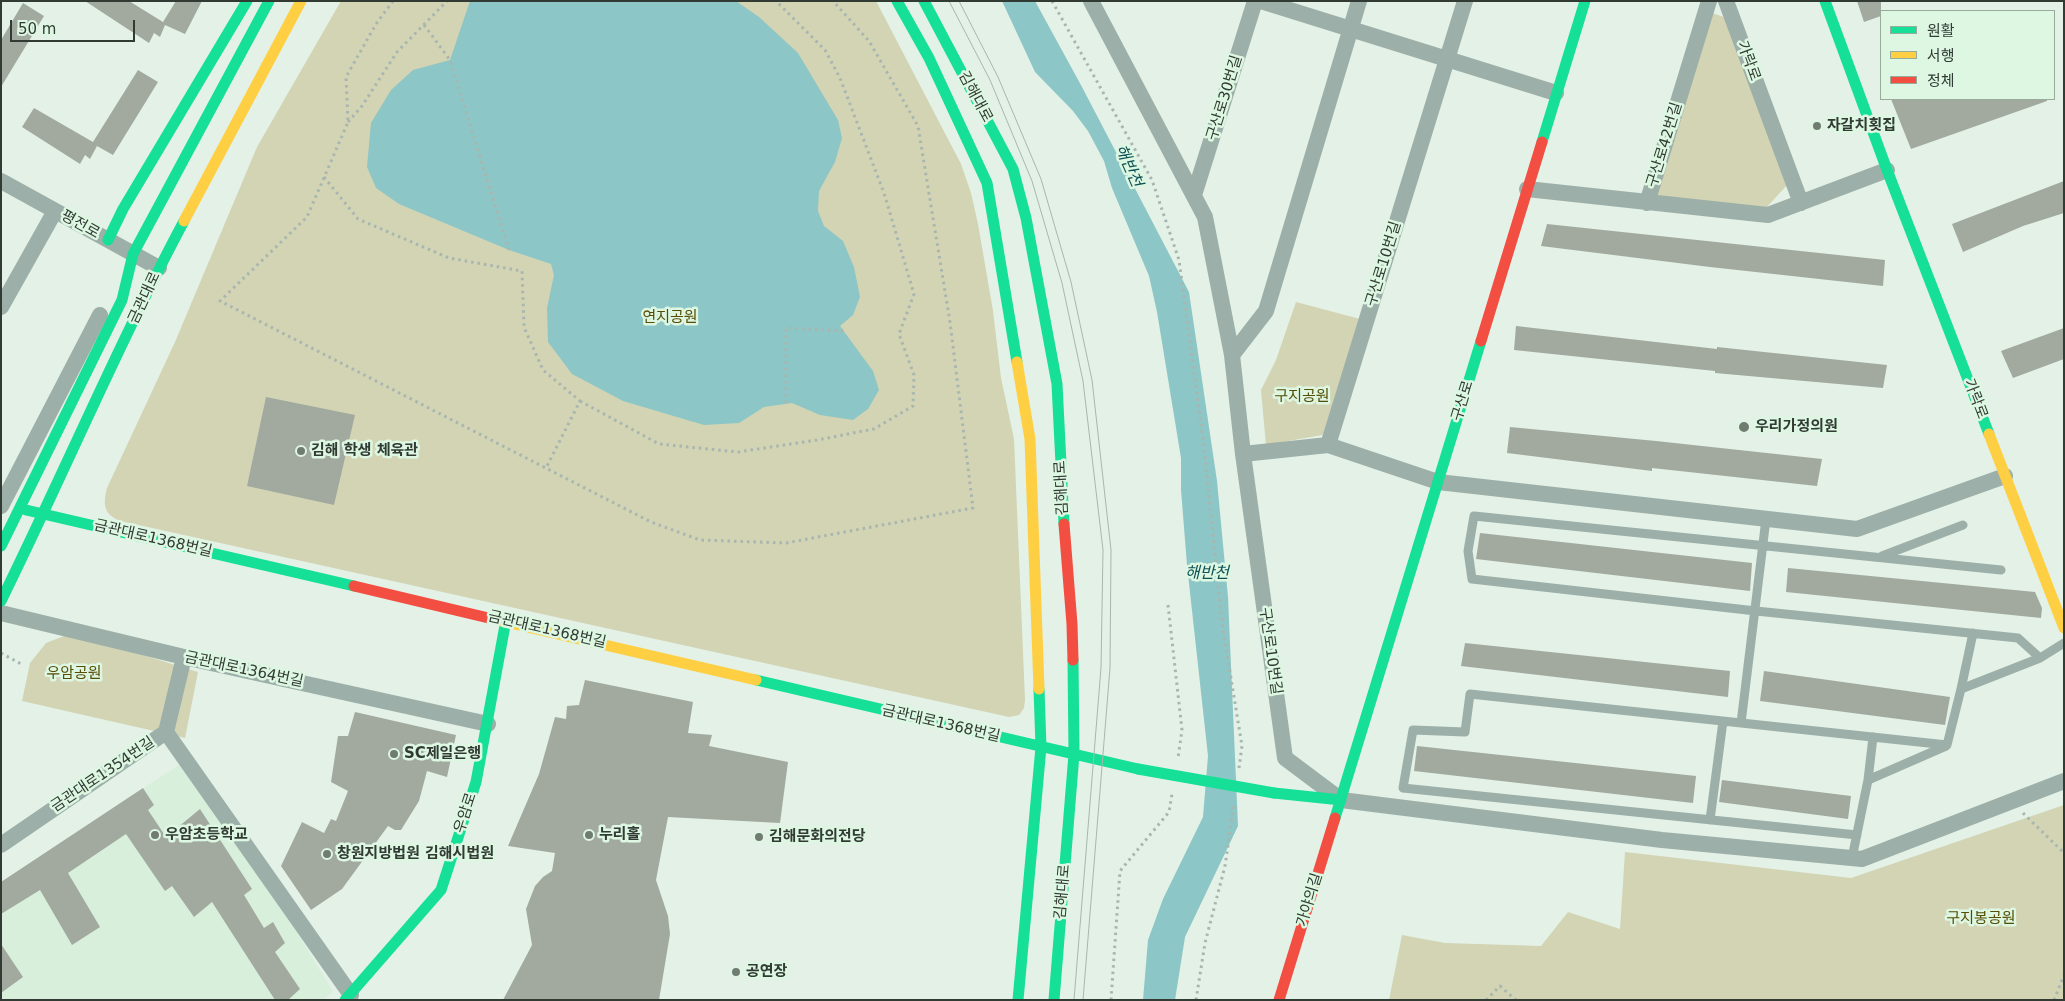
<!DOCTYPE html>
<meta charset="utf-8">
<style>
body{margin:0}
#map{position:relative;width:2065px;height:1001px;overflow:hidden;background:#e3f1e6;font-family:"DejaVu Sans","Noto Sans KR",sans-serif}
canvas{display:block}
.frame{position:absolute;inset:0;border:2px solid #323b33;pointer-events:none}
.legend{position:absolute;left:1880px;top:10px;width:175px;height:90px;box-sizing:border-box;background:#ddf7e2;border:1px solid #99ac9c;margin:0;padding:6px 9px;list-style:none;font-size:15px;color:#323b33}
.legend li{display:flex;align-items:center;gap:10px;height:25px}
.legend b{width:25px;border:1px solid #99ac9c}
.scale{position:absolute;left:10px;top:20px;width:125px;height:22px;box-sizing:border-box;border:2px solid #323b33;border-top:0;padding-left:6px;font-size:15px;line-height:18px;white-space:nowrap;color:#323b33;-webkit-text-stroke:4px #ddf7e2;paint-order:stroke}
</style>
<div id="map">
<canvas width="2065" height="1001"></canvas>
<div class="frame"></div>
<ul class="legend">
<li><b style="height:6px;background:#16e098"></b>원활</li>
<li><b style="height:6px;background:#ffcf43"></b>서행</li>
<li><b style="height:6px;background:#f24e42"></b>정체</li>
</ul>
<div class="scale">50 m</div>
</div>
<script>
const ctx = document.querySelector('canvas').getContext('2d');
ctx.lineJoin = 'round';
function fill(path, color) { ctx.fillStyle = color; ctx.fill(path, 'evenodd'); }
function stroke(path, color, width, dash) { ctx.strokeStyle = color; ctx.lineWidth = width; ctx.lineCap = dash ? 'butt' : 'round'; ctx.setLineDash(dash || []); ctx.stroke(path); }
function write(font, color, halo, rows, align = 'center') {
  ctx.font = font + ' "DejaVu Sans","Noto Sans KR",sans-serif'; ctx.lineWidth = 5; ctx.setLineDash([]); ctx.textBaseline = 'middle'; ctx.strokeStyle = halo; ctx.fillStyle = color; for (const [text, x, y, turn = 0] of rows) {
    ctx.save(); ctx.translate(x, y); ctx.rotate((+turn || 0) * Math.PI / 180); ctx.textAlign = isNaN(turn) ? turn : align; if (halo) ctx.strokeText(text, 0, 0); ctx.fillText(text, 0, 0); ctx.restore();
  }
}
fill(new Path2D(`
 M 191,757 L 333,992 L 323,1000 L 2,1000 L 1,882 Z`), '#d7efdb');
fill(new Path2D(`
 M 341,1 L 876,1 L 961,164 L 971,193 L 978,224 L 993,311 L 1001,378 L 1014,439 L 1025,700 L 1024,708 L 1019,715 L 1009,717 L 125,522 C 105,517 102,507 107,488 L 175,342 L 257,147 Z
 M 1709,12 L 1727,18 L 1788,184 L 1765,209 L 1655,198 Z
 M 1296,302 L 1360,319 L 1337,420 L 1322,435 L 1266,445 L 1261,390 L 1276,360 Z
 M 72,633 L 198,672 L 185,738 L 22,701 L 30,663 L 46,643 Z
 M 2064,805 L 2064,1000 L 1389,1000 L 1402,935 L 1445,943 L 1541,946 L 1568,912 L 1620,929 L 1625,852 L 1851,878 Z`), '#d2d4b4');
fill(new Path2D(`
 M 470,1 L 736,1 L 759,17 L 798,53 L 838,120 L 842,138 L 835,162 L 819,191 L 818,211 L 824,226 L 843,241 L 854,267 L 860,297 L 853,315 L 840,326 L 873,371 L 879,390 L 868,409 L 853,420 L 820,415 L 792,403 L 764,407 L 739,423 L 704,425 L 623,401 L 572,374 L 548,342 L 547,308 L 554,275 L 551,264 L 509,250 L 399,204 L 376,188 L 367,167 L 371,123 L 391,90 L 413,70 L 450,60 Z
 M 1002,1 L 1035,1 L 1082,87 L 1189,292 L 1217,481 L 1228,597 L 1238,826 L 1185,937 L 1175,1000 L 1143,1000 L 1148,940 L 1163,899 L 1203,817 L 1208,756 L 1187,565 L 1181,490 L 1181,458 L 1157,312 L 1149,276 L 1112,188 L 1104,161 L 1088,131 L 1073,111 L 1035,72 Z`), '#8dc6c6');
fill(new Path2D(`
 M 85,1 L 129,1 L 163,22 L 176,1 L 202,1 L 185,34 L 165,25 L 160,37 L 154,33 L 149,43 Z
 M 1857,1 L 1881,1 L 1881,16 L 1864,22 Z
 M 23,3 L 44,16 L 1,87 L 1,40 Z
 M 138,70 L 158,82 L 113,155 L 97,146 L 90,159 L 85,155 L 80,164 L 22,127 L 34,108 L 93,142 Z
 M 1891,99 L 2047,99 L 2047,101 L 1911,149 Z
 M 2064,181 L 2064,213 L 2023,226 L 1963,252 L 1952,224 Z
 M 1547,224 L 1885,260 L 1883,286 L 1710,267 L 1541,246 Z
 M 1516,326 L 1717,349 L 1717,347 L 1887,365 L 1883,388 L 1715,373 L 1715,371 L 1514,350 Z
 M 2064,328 L 2064,359 L 2013,378 L 2001,351 Z
 M 266,397 L 355,415 L 334,505 L 247,486 Z
 M 1510,427 L 1656,441 L 1822,459 L 1817,486 L 1652,468 L 1652,471 L 1507,453 Z
 M 1480,533 L 1752,563 L 1750,591 L 1476,559 Z
 M 1788,568 L 2035,592 L 2042,608 L 2041,618 L 1786,592 Z
 M 1465,643 L 1730,671 L 1728,697 L 1461,666 Z
 M 1764,671 L 1950,697 L 1945,725 L 1760,701 Z
 M 585,680 L 693,702 L 688,733 L 712,735 L 709,746 L 788,762 L 780,823 L 668,817 L 656,880 L 668,916 L 670,934 L 659,1000 L 503,1000 L 532,945 L 526,909 L 535,886 L 543,877 L 552,871 L 555,853 L 508,846 L 539,774 L 555,717 L 566,719 L 567,706 L 579,705 Z
 M 355,712 L 456,735 L 447,777 L 427,771 L 419,801 L 401,830 L 395,830 L 388,826 L 342,889 L 311,910 L 281,866 L 302,822 L 324,833 L 331,819 L 336,821 L 348,791 L 331,782 L 338,736 L 348,736 Z
 M 1417,746 L 1696,776 L 1693,803 L 1414,771 Z
 M 1722,780 L 1851,796 L 1848,819 L 1719,802 Z
 M 143,788 L 154,805 L 148,810 L 166,837 L 200,809 L 252,889 L 244,895 L 264,928 L 273,922 L 285,943 L 275,952 L 300,989 L 288,1000 L 275,1000 L 212,902 L 194,917 L 172,886 L 165,891 L 126,834 L 68,873 L 100,927 L 72,945 L 40,890 L 1,914 L 1,882 Z
 M 1,944 L 23,977 L 1,993 Z`), '#a2aaa0');
stroke(new Path2D(`
 M 393,1 L 376,24 L 346,77 L 348,122 L 307,217 L 220,301 L 651,522 L 700,540 L 786,543 L 973,508 L 950,322 L 918,126 L 869,41 L 833,1
 M 1052,1 L 1152,180 L 1179,260 L 1204,447 L 1222,623 L 1242,746 L 1239,768
 M 424,25 L 450,60 L 509,250
 M 348,122 L 362,106 L 397,52 L 447,1
 M 324,177 L 358,219 L 449,258 L 522,271 L 524,327 L 543,370 L 580,401 L 546,468
 M 580,401 L 659,444 L 738,452 L 817,440 L 874,429 L 913,406 L 914,375 L 899,334 L 914,294 L 884,193 L 840,78 L 825,50 L 776,1
 M 786,403 L 786,328 L 844,331
 M 1168,605 L 1182,730 L 1178,758
 M 1,653 L 23,665
 M 2023,813 L 2064,853
 M 1111,1000 L 1120,871 L 1169,812 L 1172,794
 M 1196,1000 L 1205,943 L 1225,866 L 1234,804
 M 1486,1000 L 1500,986 L 1516,1000
 M 2054,1000 L 2064,975`), '#a8b6af', 3, [2.5, 4]);
stroke(new Path2D(`
 M 1882,556 L 1963,525
 M 2001,570 L 1474,516 L 1468,551 L 1472,579 L 1756,611 L 2018,638 L 2040,658
 M 1961,689 L 1973,633
 M 1741,723 L 1766,519
 M 1947,745 L 1961,689 L 2040,658 L 2064,643
 M 1868,780 L 1873,737
 M 1710,820 L 1723,721
 M 1857,835 L 1403,788 L 1413,730 L 1465,732 L 1470,694 L 1947,745
 M 1852,858 L 1868,780 L 1946,746`), '#9dafa9', 9);
stroke(new Path2D(`
 M 1091,1 L 1205,217 L 1232,355 L 1243,454 L 1285,758 L 1341,800 L 1662,840 L 1862,859 L 2064,781
 M 1261,1 L 1556,93
 M 1726,1 L 1801,203
 M 1,181 L 159,268
 M 1527,189 L 1768,215 L 1887,170
 M 1194,195 L 1255,1
 M 1647,203 L 1709,1
 M 1,307 L 55,211
 M 1232,355 L 1266,311 L 1359,1
 M 1328,445 L 1465,1
 M 1243,454 L 1328,445 L 1438,482 L 1857,529 L 2005,476
 M 1,506 L 100,315
 M 1,613 L 184,657 L 488,724
 M 166,732 L 351,995
 M 1,845 L 166,732 L 184,657`), '#9dafa9', 16);
stroke(new Path2D(`
 M 897,1 L 929,58 L 987,183 L 1017,362
 M 924,1 L 1013,169 L 1026,218 L 1057,384 L 1064,524
 M 1825,1 L 1887,170 L 1989,434
 M 1542,142 L 1585,1
 M 108,240 L 123,209 L 247,1
 M 26,510 L 354,586
 M 1,546 L 122,300 L 133,254 L 269,1
 M 1,601 C 63,475 118,345 184,221
 M 756,680 L 1138,769
 M 1274,793 L 1341,800
 M 1335,818 L 1481,341
 M 345,1000 L 441,890 L 476,782 L 506,620
 M 1018,1000 L 1041,747 L 1039,689
 M 1054,1000 L 1074,754 L 1073,660`), '#16e098', 11);
stroke(new Path2D(`
 M 184,221 L 301,1
 M 1017,362 L 1030,439 L 1039,689
 M 1989,434 L 2064,628
 M 497,620 L 756,680`), '#ffcf43', 11);
stroke(new Path2D(`
 M 1481,341 L 1542,142
 M 1064,524 L 1072,624 L 1073,660
 M 354,586 L 497,620
 M 1279,1000 L 1335,818`), '#f24e42', 11);
stroke(new Path2D(`
 M 949,1 L 990,80 L 1032,181 L 1062,283 L 1083,381 L 1103,550 L 1101,668 L 1074,1000
 M 959,1 L 998,77 L 1041,179 L 1071,282 L 1092,380 L 1111,550 L 1110,668 L 1083,1000`), '#a8b6af', 1);
stroke(new Path2D(`
 M 1138,769 L 1274,793`), '#16e098', 11);
for (const [x, y, r, color] of [
 [1817,126,5,"#707b72"],
 [1744,427,6,"#707b72"],
 [301,451,5,"#707b72"],
 [394,754,5,"#707b72"],
 [155,835,5,"#707b72"],
 [589,835,5,"#707b72"],
 [759,837,5,"#707b72"],
 [327,854,5,"#707b72"],
 [736,972,5,"#707b72"]
]) { const dot = new Path2D(); dot.arc(x, y, r, 0, 2 * Math.PI); ctx.fillStyle = color; ctx.fill(dot); stroke(dot, '#ddf7e2', 2); }
write('15px', '#323b33', '#ddf7e2', [
 ["가락로",1748,61,70],
 ["김해대로",975,97,62],
 ["구산로30번길",1225,98,-73],
 ["구산로42번길",1665,145,-73],
 ["평전로",80,225,29],
 ["구산로10번길",1384,264,-73],
 ["금관대로",145,298,-65],
 ["가락로",1975,399,69],
 ["구산로",1463,401,-73],
 ["김해대로",1062,488,-93],
 ["금관대로1368번길",153,539,13],
 ["금관대로1368번길",547,630,13],
 ["구산로10번길",1270,651,82],
 ["금관대로1364번길",244,670,12],
 ["금관대로1368번길",941,724,13],
 ["금관대로1354번길",103,775,-34],
 ["우암로",466,813,-72],
 ["김해대로",1063,892,-85],
 ["가야의길",1310,900,-73]
]);
write('bold 15px', '#323b33', '#ddf7e2', [
 ["자갈치횟집",1827,126],
 ["우리가정의원",1755,427],
 ["김해 학생 체육관",311,451],
 ["SC제일은행",404,754],
 ["우암초등학교",165,835],
 ["누리홀",599,835],
 ["김해문화의전당",769,837],
 ["창원지방법원 김해시법원",337,854],
 ["공연장",746,972]
], 'left');
write('15px', '#574d05', '#ddf7e2', [
 ["연지공원",670,318],
 ["구지공원",1302,397],
 ["우암공원",74,674],
 ["구지봉공원",1981,919]
]);
write('italic 16px', '#0f5256', '#ddf7e2', [
 ["해반천",1128,166,66],
 ["해반천",1207,574]
]);
</script>
